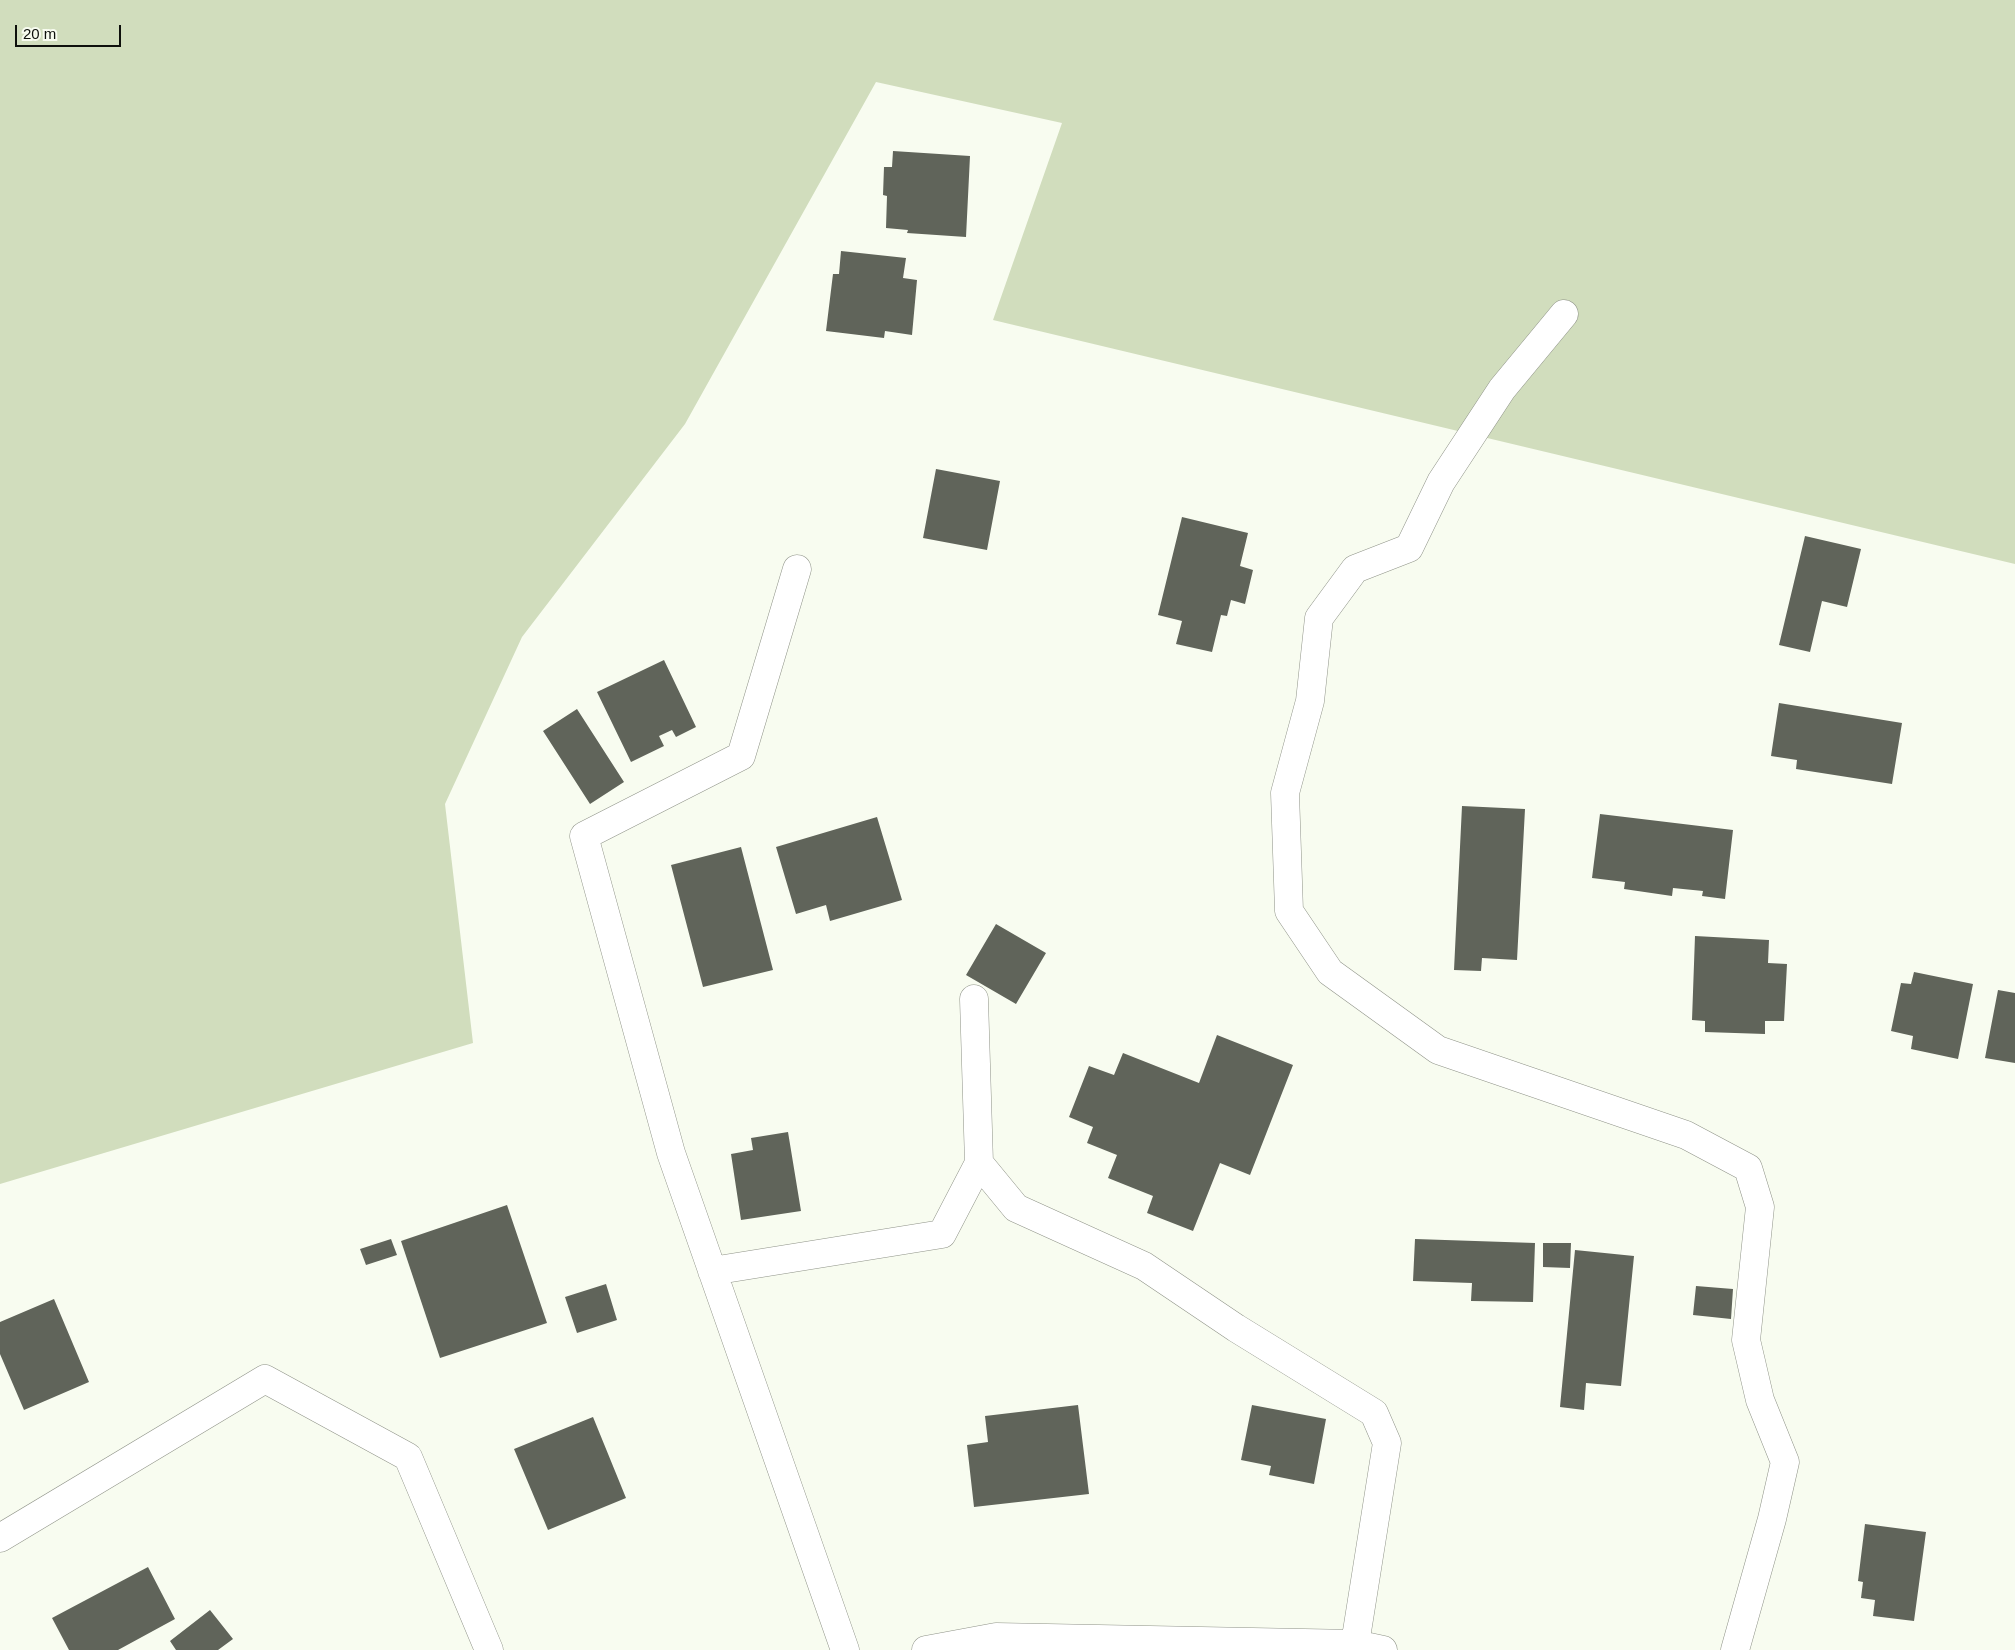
<!DOCTYPE html>
<style>
body{margin:0}
#map{position:relative;width:2015px;height:1650px;overflow:hidden;background:#f8fcf0;font-family:Helvetica,sans-serif}
canvas{display:block}
.scale{position:absolute;left:15px;top:25px;width:106px;height:22px;box-sizing:border-box;border:2px solid #0e100c;border-top:0;padding-left:6px;font-size:15px;line-height:18px;white-space:nowrap;color:#0e100c;-webkit-text-stroke:4px #f8fcf0;paint-order:stroke}
</style>
<div id="map">
<canvas width="2015" height="1650"></canvas>
<div class="scale">20 m</div>
</div>
<script>
const ctx = document.querySelector('canvas').getContext('2d');
ctx.lineJoin = 'round';
function fill(path, color) { ctx.fillStyle = color; ctx.fill(path, 'evenodd'); }
function stroke(path, color, width, dash) { ctx.strokeStyle = color; ctx.lineWidth = width; ctx.lineCap = dash ? 'butt' : 'round'; ctx.setLineDash(dash || []); ctx.stroke(path); }
fill(new Path2D(`
 M 0,0 L 2015,0 L 2015,564 L 993,320 L 1062,123 L 876,82 L 685,424 L 522,637 L 445,804 L 473,1043 L 0,1184 Z`), '#d1ddbd');
fill(new Path2D(`
 M 893,151 L 970,156 L 966,237 L 907,233 L 908,230 L 886,228 L 887,196 L 883,195 L 884,167 L 892,167 Z
 M 841,251 L 906,258 L 903,278 L 917,280 L 912,335 L 885,331 L 884,338 L 826,331 L 833,274 L 839,274 Z
 M 936,469 L 1000,481 L 987,550 L 923,538 Z
 M 1182,517 L 1248,533 L 1240,566 L 1253,570 L 1245,604 L 1231,600 L 1227,616 L 1221,615 L 1212,652 L 1176,644 L 1182,621 L 1158,615 Z
 M 1805,536 L 1861,549 L 1847,607 L 1822,601 L 1810,652 L 1779,645 Z
 M 664,660 L 696,727 L 676,737 L 672,730 L 659,736 L 664,746 L 631,762 L 597,692 Z
 M 1779,703 L 1902,723 L 1892,784 L 1796,769 L 1797,760 L 1771,756 Z
 M 577,709 L 624,782 L 590,804 L 543,731 Z
 M 1462,806 L 1525,809 L 1517,960 L 1482,958 L 1481,971 L 1454,970 Z
 M 1600,814 L 1733,830 L 1725,899 L 1702,896 L 1703,891 L 1673,888 L 1672,896 L 1624,889 L 1625,882 L 1592,878 Z
 M 877,817 L 902,900 L 830,921 L 826,905 L 796,914 L 776,847 Z
 M 741,847 L 773,970 L 703,987 L 671,865 Z
 M 996,924 L 1046,953 L 1016,1004 L 966,975 Z
 M 1695,936 L 1769,940 L 1768,963 L 1787,964 L 1784,1021 L 1765,1021 L 1765,1034 L 1705,1032 L 1705,1021 L 1692,1020 Z
 M 1914,972 L 1973,984 L 1958,1059 L 1911,1049 L 1913,1036 L 1891,1031 L 1901,983 L 1911,984 Z
 M 1998,990 L 2015,993 L 2015,1063 L 1985,1058 Z
 M 1217,1035 L 1293,1065 L 1250,1175 L 1220,1163 L 1193,1231 L 1147,1213 L 1153,1196 L 1108,1178 L 1117,1155 L 1087,1143 L 1093,1127 L 1069,1117 L 1089,1066 L 1114,1075 L 1123,1053 L 1199,1083 Z
 M 788,1132 L 801,1211 L 741,1220 L 731,1154 L 753,1150 L 751,1138 Z
 M 507,1205 L 547,1323 L 440,1358 L 401,1241 Z
 M 391,1239 L 397,1255 L 366,1265 L 360,1249 Z
 M 1415,1239 L 1535,1243 L 1533,1302 L 1471,1301 L 1472,1283 L 1413,1281 Z
 M 1543,1243 L 1571,1243 L 1570,1268 L 1543,1267 Z
 M 1575,1250 L 1634,1256 L 1621,1386 L 1586,1383 L 1584,1410 L 1560,1407 Z
 M 606,1284 L 617,1320 L 577,1333 L 565,1297 Z
 M 1696,1286 L 1733,1289 L 1731,1319 L 1693,1315 Z
 M 54,1299 L 89,1382 L 24,1410 L 0,1354 L 0,1322 Z
 M 1078,1405 L 1089,1494 L 974,1507 L 967,1445 L 988,1442 L 985,1416 Z
 M 1252,1405 L 1326,1419 L 1314,1484 L 1269,1475 L 1271,1466 L 1241,1460 Z
 M 593,1417 L 626,1498 L 548,1530 L 514,1449 Z
 M 1865,1524 L 1926,1532 L 1914,1621 L 1873,1616 L 1875,1600 L 1861,1598 L 1863,1582 L 1858,1581 Z
 M 148,1567 L 175,1619 L 118,1650 L 69,1650 L 52,1618 Z
 M 210,1610 L 233,1639 L 218,1650 L 176,1650 L 170,1641 Z`), '#60645a');
const minor = new Path2D(`
 M 1564,314 L 1502,389 L 1441,482 L 1409,548 L 1355,569 L 1319,618 L 1310,701 L 1285,793 L 1289,911 L 1330,972 L 1438,1050 L 1686,1135 L 1748,1168 L 1760,1207 L 1746,1340 L 1760,1400 L 1785,1462 L 1772,1519 L 1735,1650
 M 797,569 L 741,756 L 584,836 L 671,1153 L 845,1650
 M 974,999 L 979,1163 L 1016,1208 L 1144,1266 L 1236,1328 L 1374,1413 L 1387,1443 L 1355,1644
 M 712,1271 L 942,1234 L 979,1163
 M 0,1538 L 265,1379 L 408,1457 L 489,1650
 M 926,1650 L 996,1637 L 1355,1644 L 1383,1650`);
stroke(minor, '#8f9388', 29);
stroke(minor, '#fff', 28);
</script>
